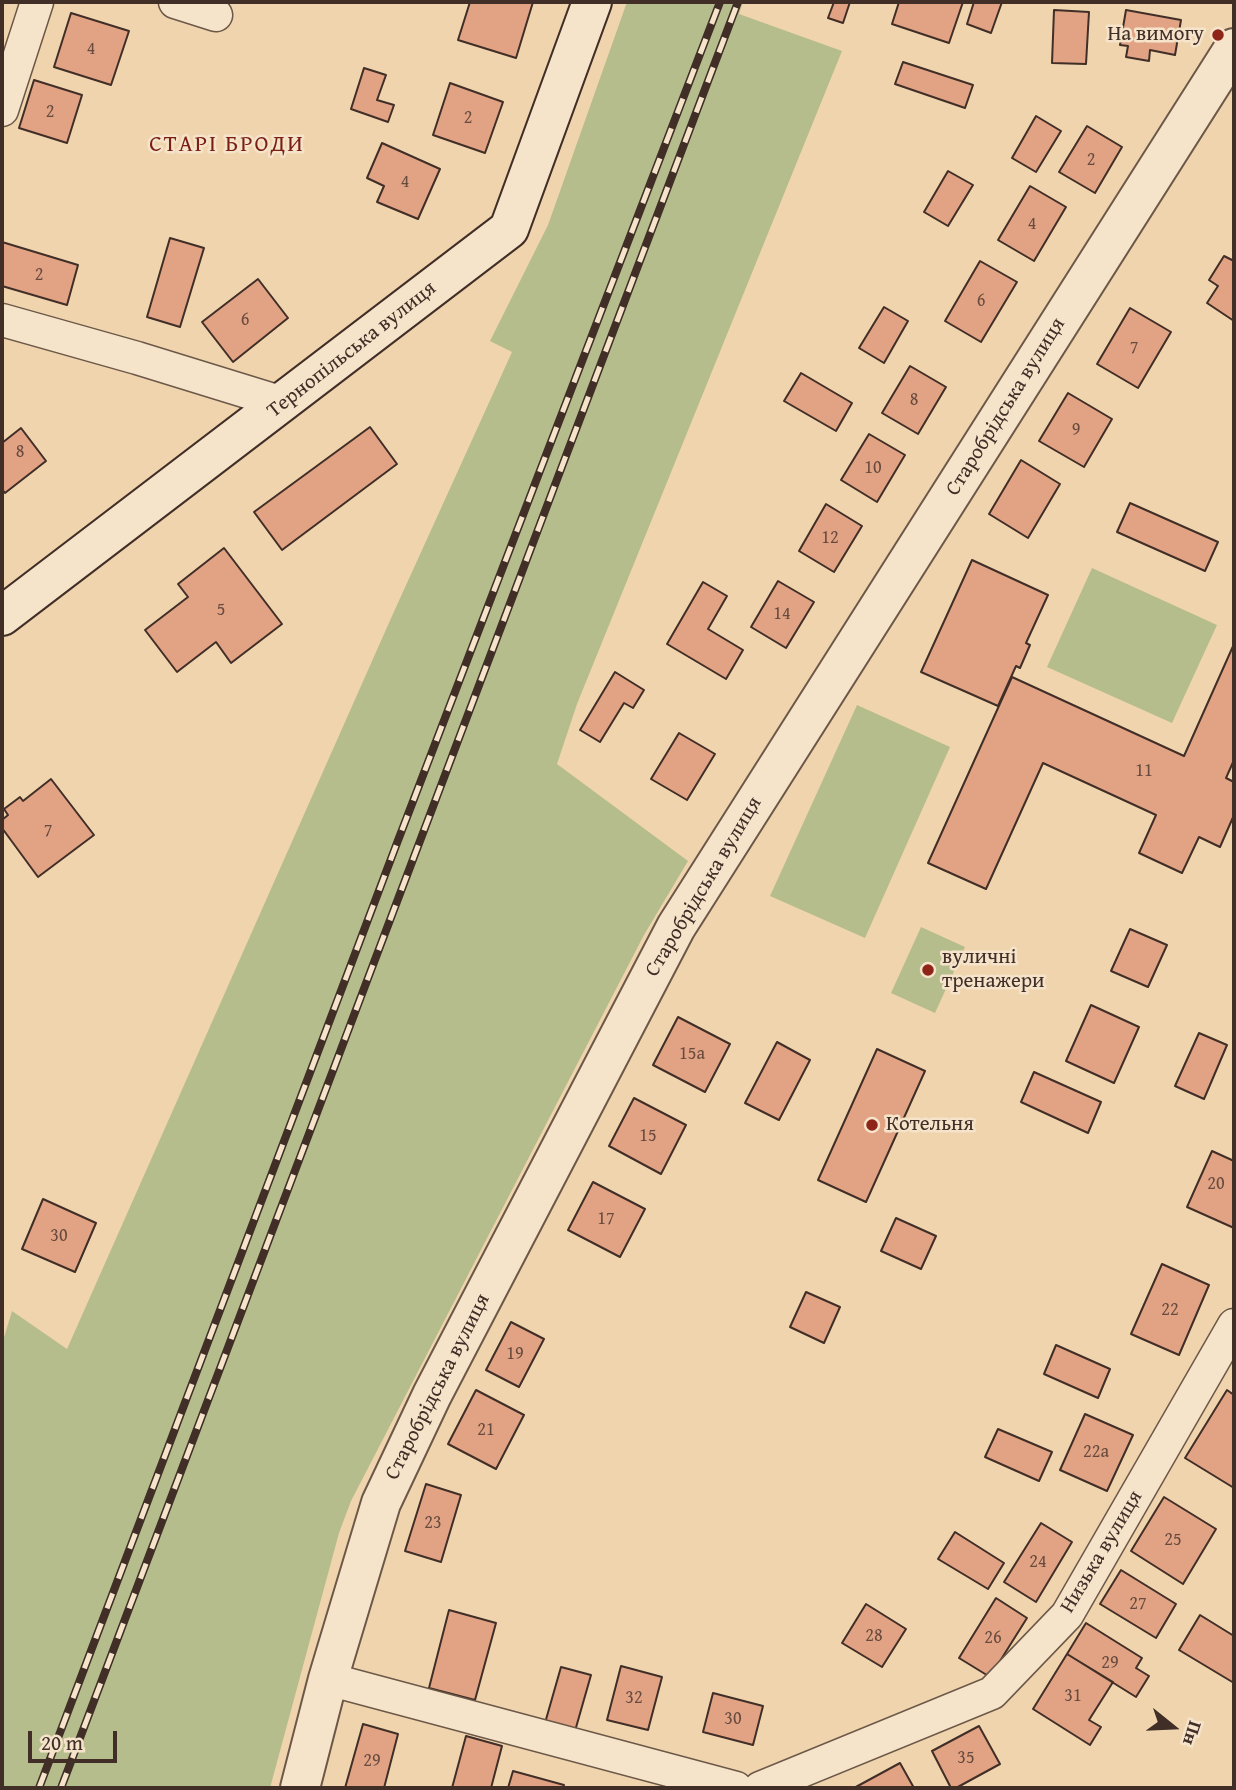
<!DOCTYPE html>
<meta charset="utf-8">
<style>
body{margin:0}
#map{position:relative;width:1236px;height:1790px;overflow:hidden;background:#f0d4ad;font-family:"Gentium Book Plus",serif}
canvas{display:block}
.frame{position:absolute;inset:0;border:4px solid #402e27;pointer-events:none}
.north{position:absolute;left:1138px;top:1692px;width:70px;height:70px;-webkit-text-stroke:5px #f5e3ca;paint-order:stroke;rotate:108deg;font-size:19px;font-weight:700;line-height:28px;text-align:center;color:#402e27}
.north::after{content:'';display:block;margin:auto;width:24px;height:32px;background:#402e27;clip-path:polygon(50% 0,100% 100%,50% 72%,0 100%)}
.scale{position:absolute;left:28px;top:1731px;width:89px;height:32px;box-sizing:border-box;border:4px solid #402e27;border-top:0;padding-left:9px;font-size:21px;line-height:24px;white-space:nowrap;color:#402e27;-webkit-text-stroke:5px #f5e3ca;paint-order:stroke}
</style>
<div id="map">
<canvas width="1236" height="1790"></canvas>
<div class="frame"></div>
<div class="north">Пн</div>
<div class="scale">20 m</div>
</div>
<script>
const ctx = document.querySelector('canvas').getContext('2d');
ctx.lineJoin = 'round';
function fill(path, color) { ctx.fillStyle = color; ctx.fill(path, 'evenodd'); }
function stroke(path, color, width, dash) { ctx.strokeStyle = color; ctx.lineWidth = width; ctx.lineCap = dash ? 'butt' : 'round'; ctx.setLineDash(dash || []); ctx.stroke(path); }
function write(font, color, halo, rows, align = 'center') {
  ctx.font = font + ' "Gentium Book Plus",serif'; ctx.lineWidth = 5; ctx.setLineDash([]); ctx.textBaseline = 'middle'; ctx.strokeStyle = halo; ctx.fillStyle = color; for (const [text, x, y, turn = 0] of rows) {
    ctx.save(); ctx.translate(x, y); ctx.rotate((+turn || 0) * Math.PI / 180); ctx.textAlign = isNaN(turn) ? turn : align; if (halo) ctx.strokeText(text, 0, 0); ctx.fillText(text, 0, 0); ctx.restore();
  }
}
fill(new Path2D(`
 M 627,2 L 743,2 L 739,14 L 842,51 L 577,704 L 557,764 L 688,861 L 644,935 L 351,1501 L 339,1533 L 270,1788 L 2,1788 L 2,1344 L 12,1311 L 67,1349 L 392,616 L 512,352 L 490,341 L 548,225 Z
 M 1092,568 L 1217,625 L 1172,723 L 1047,667 Z
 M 857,705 L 950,747 L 865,938 L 770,896 Z
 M 921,927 L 965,947 L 935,1013 L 891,993 Z`), '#b6bd8d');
const building = new Path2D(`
 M 470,2 L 533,2 L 516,58 L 458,40 Z
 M 834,2 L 850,2 L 843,23 L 828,18 Z
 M 899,2 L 963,2 L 949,43 L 892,24 Z
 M 974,2 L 1002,2 L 991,33 L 967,24 Z
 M 1054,10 L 1089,12 L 1086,64 L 1052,63 Z
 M 1126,10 L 1181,20 L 1175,55 L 1150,50 L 1149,61 L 1126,57 L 1128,46 L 1120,45 Z
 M 71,13 L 129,31 L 111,85 L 54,67 Z
 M 903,62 L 973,85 L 965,108 L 895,84 Z
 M 364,68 L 386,75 L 377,100 L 394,105 L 388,122 L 351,109 Z
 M 34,80 L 82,95 L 67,143 L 19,128 Z
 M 450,83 L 503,102 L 485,153 L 433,135 Z
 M 1036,116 L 1061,131 L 1036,172 L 1012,158 Z
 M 1087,126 L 1122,147 L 1095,193 L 1059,172 Z
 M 382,143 L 440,169 L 418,219 L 377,202 L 384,186 L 367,178 Z
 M 948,171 L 973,185 L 948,226 L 924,212 Z
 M 1030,186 L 1066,207 L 1034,261 L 998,240 Z
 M 170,238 L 204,248 L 180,327 L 147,317 Z
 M 2,242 L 78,265 L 67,305 L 2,286 Z
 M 1224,256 L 1234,261 L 1234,321 L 1207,303 L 1218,286 L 1209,280 Z
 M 980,261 L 1017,282 L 981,342 L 945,321 Z
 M 258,279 L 288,318 L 233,362 L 202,322 Z
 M 884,307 L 908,321 L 884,363 L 859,348 Z
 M 1130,308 L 1171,332 L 1138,388 L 1097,364 Z
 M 910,366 L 946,387 L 918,434 L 882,413 Z
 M 801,373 L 852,403 L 836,431 L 784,401 Z
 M 1068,393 L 1112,419 L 1084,467 L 1039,441 Z
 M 370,427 L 397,464 L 282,550 L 254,512 Z
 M 21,428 L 46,461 L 5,493 L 2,489 L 2,443 Z
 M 869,434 L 905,455 L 877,502 L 841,480 Z
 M 1021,460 L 1060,484 L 1028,538 L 989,514 Z
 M 1130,503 L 1218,542 L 1205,571 L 1117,532 Z
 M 826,504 L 862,526 L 834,572 L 799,551 Z
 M 224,548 L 282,624 L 231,663 L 216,642 L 177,672 L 145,630 L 188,597 L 178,584 Z
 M 972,560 L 1048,595 L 1026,643 L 1030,645 L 1020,668 L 1016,666 L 998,706 L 921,672 Z
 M 778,581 L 814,602 L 786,648 L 751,627 Z
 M 703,582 L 727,596 L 708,629 L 743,650 L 726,679 L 667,644 Z
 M 1234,644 L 1234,760 L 1226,778 L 1234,782 L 1234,815 L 1220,847 L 1199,837 L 1182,873 L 1139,853 L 1156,815 L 1043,763 L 986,889 L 928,863 L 1012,677 L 1184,756 Z
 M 615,672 L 644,690 L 633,708 L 624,703 L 600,742 L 580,730 Z
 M 679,733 L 715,754 L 687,800 L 651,779 Z
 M 51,779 L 94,835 L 38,877 L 2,828 L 2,820 L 8,815 L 4,809 L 20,797 L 23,801 Z
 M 1130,929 L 1167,945 L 1148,987 L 1111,971 Z
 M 1091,1005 L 1139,1027 L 1114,1083 L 1066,1061 Z
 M 678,1017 L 730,1044 L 705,1092 L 653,1065 Z
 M 1199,1033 L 1227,1045 L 1204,1099 L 1175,1086 Z
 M 777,1042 L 810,1060 L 779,1120 L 745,1103 Z
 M 877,1049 L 925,1071 L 866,1202 L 818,1180 Z
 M 1034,1072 L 1101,1102 L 1088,1133 L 1021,1102 Z
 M 634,1098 L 686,1125 L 661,1174 L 609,1146 Z
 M 1212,1151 L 1234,1161 L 1234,1228 L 1187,1207 Z
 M 593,1182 L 645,1209 L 620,1257 L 568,1230 Z
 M 43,1199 L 96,1223 L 75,1272 L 22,1249 Z
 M 896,1218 L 936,1236 L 921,1269 L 881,1251 Z
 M 1162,1264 L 1209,1285 L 1179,1355 L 1131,1334 Z
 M 806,1292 L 840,1307 L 824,1343 L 790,1327 Z
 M 511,1322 L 544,1339 L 519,1387 L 486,1370 Z
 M 1056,1345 L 1110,1369 L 1098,1398 L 1044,1374 Z
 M 476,1390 L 524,1415 L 496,1469 L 448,1444 Z
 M 1227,1390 L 1234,1395 L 1234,1488 L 1185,1458 Z
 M 1085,1414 L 1133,1435 L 1107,1491 L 1060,1470 Z
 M 998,1429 L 1052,1452 L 1039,1481 L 985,1457 Z
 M 426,1484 L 461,1495 L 441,1562 L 405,1551 Z
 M 1164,1497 L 1216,1529 L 1183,1584 L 1131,1551 Z
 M 1041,1523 L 1072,1542 L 1036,1602 L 1004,1582 Z
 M 955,1532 L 1004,1563 L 988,1589 L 938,1559 Z
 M 1121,1570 L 1176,1604 L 1156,1638 L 1100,1604 Z
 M 996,1598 L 1027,1618 L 990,1677 L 959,1658 Z
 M 866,1604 L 906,1629 L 882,1667 L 842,1643 Z
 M 449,1610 L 496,1623 L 475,1700 L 429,1688 Z
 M 1200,1615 L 1234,1636 L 1234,1683 L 1179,1650 Z
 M 1086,1623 L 1142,1658 L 1136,1668 L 1149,1676 L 1136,1697 L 1067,1654 Z
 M 1067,1654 L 1113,1682 L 1089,1720 L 1101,1727 L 1090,1745 L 1033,1709 Z
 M 621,1666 L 662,1677 L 648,1730 L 607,1720 Z
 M 561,1667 L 591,1675 L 575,1731 L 545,1723 Z
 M 713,1693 L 763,1706 L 753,1745 L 703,1732 Z
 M 363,1724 L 398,1734 L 384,1788 L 345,1788 Z
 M 979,1726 L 1000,1764 L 956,1788 L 951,1788 L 932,1751 Z
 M 466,1736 L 502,1746 L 491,1788 L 452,1788 Z
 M 900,1763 L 914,1788 L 854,1788 Z
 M 513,1771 L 564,1785 L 563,1788 L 508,1788 Z`);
fill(building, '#e1a384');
stroke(building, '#402e27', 2);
const minor = new Path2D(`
 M 175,2 L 216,15
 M 2,110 L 37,2
 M 2,320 L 137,358 L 283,403
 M 328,1679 L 736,1788
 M 760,1788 L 992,1693 L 1067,1615 L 1234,1325`);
const tertiary = new Path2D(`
 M 300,1788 L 328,1679 L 381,1503 L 432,1395 L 676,927 L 1234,48`);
const secondary = new Path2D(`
 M 2,616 L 509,229 L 592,2`);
stroke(minor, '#6c5848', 35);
stroke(tertiary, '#6c5848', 42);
stroke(secondary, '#402e27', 42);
stroke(minor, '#f5e3ca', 32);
stroke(tertiary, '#f5e3ca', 38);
stroke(secondary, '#f5e3ca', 38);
const rail = new Path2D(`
 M 39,1788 L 397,843 L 720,2
 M 61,1788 L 738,2`);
stroke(rail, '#402e27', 8);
stroke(rail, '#f5e3ca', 5, [16]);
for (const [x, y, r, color] of [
 [1218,35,7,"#8f2418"],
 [928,970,7,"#8f2418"],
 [872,1125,7,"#8f2418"]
]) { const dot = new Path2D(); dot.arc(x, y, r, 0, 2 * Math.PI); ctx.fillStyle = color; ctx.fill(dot); stroke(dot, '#f5e3ca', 2.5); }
write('18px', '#684b3e', null, [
 ["4",91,49],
 ["2",50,112],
 ["2",468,118],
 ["2",1091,160],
 ["4",405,182],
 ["4",1032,224],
 ["2",39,275],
 ["6",981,301],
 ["6",245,320],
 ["7",1134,348],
 ["8",914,400],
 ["9",1076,430],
 ["8",20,452],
 ["10",873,468],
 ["12",830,538],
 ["5",221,610],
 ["14",782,614],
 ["11",1144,771],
 ["7",48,831],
 ["15а",692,1054],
 ["15",648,1136],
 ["20",1216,1184],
 ["17",606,1219],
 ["30",59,1236],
 ["22",1170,1310],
 ["19",515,1354],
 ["21",486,1430],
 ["22а",1096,1452],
 ["23",433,1523],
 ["25",1173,1540],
 ["24",1038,1562],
 ["27",1138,1604],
 ["28",874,1636],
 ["26",993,1638],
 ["29",1110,1663],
 ["31",1073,1696],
 ["32",634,1698],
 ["30",733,1719],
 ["35",966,1758],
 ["29",372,1761]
]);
write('21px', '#402e27', '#f5e3ca', [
 ["На вимогу",1204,35,"right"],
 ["вуличні",942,958],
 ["тренажери",942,982],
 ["Котельня",886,1125]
], 'left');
write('21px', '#402e27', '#f5e3ca', [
 ["Тернопільська вулиця",352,350,-38],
 ["Старобрідська вулиця",1006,407,-58],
 ["Старобрідська вулиця",704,887,-59],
 ["Старобрідська вулиця",438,1387,-63],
 ["Низька вулиця",1102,1552,-59]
]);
ctx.letterSpacing = '2px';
write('23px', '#7a1f14', '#f5e3ca', [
 ["СТАРІ БРОДИ",227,145]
]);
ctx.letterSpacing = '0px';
</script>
